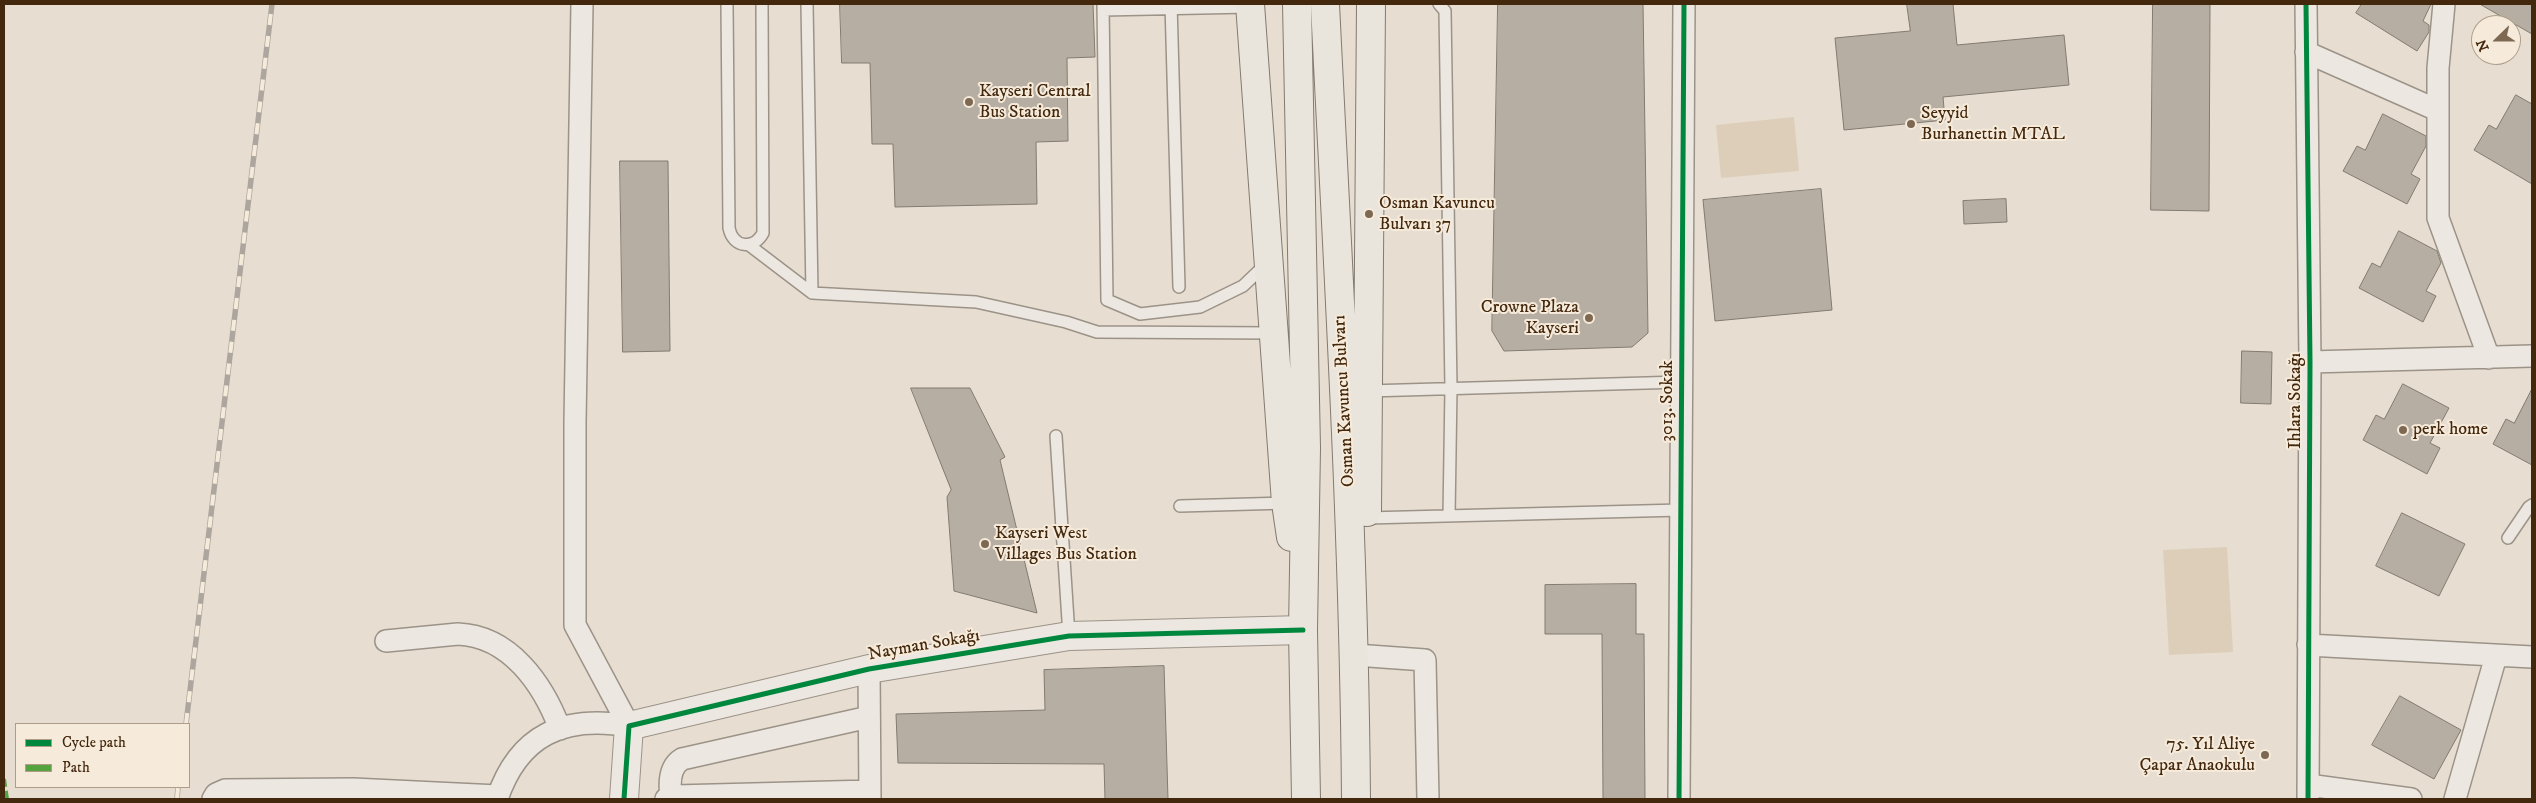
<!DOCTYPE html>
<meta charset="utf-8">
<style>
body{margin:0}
#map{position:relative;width:2536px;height:803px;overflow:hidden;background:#e7ded1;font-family:"IM FELL DW Pica",serif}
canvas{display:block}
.frame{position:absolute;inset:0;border:5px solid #44280e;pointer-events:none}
.legend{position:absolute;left:15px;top:723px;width:175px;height:65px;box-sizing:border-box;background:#f6ebdb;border:1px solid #af9d89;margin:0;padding:6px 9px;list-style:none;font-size:15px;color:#44280e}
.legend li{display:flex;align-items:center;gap:10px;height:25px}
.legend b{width:25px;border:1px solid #af9d89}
.north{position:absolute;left:2471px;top:15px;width:50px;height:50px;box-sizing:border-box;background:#f6ebdb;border:1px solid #af9d89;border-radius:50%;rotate:248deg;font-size:14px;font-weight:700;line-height:20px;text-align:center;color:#44280e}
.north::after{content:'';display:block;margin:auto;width:18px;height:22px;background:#7d6852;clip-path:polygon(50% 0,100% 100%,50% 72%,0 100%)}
</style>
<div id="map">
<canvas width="2536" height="803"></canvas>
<div class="frame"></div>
<ul class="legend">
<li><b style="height:6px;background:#00873e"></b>Cycle path</li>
<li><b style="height:6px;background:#55a33e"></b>Path</li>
</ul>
<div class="north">N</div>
</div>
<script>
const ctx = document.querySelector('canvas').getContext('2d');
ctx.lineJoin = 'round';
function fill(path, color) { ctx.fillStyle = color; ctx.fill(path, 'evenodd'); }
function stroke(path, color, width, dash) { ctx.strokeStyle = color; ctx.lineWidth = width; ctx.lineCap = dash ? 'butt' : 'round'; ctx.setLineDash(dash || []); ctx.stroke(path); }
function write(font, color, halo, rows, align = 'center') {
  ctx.font = font + ' "IM FELL DW Pica",serif'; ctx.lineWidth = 4; ctx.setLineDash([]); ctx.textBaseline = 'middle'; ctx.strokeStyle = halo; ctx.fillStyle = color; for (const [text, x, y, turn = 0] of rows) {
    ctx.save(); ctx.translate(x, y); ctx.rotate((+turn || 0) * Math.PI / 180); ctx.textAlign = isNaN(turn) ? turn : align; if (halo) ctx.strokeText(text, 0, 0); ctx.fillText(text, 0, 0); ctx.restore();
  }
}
fill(new Path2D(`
 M 1794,117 L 1799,171 L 1721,178 L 1716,125 Z
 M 2227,547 L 2233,652 L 2169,655 L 2163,550 Z`), '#ddceba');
const building = new Path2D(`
 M 840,4 L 1093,4 L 1095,57 L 1067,58 L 1068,141 L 1036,142 L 1037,204 L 895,207 L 893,144 L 872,144 L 870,63 L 842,63 Z
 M 1498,4 L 1643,4 L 1648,333 L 1632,347 L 1504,351 L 1492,331 Z
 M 1907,4 L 1953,4 L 1957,45 L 2064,35 L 2069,85 L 1943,97 L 1945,120 L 1844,130 L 1835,38 L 1910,31 Z
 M 2153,4 L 2210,4 L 2209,211 L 2151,210 Z
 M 2362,4 L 2431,4 L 2423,21 L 2429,25 L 2429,32 L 2417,51 L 2356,13 Z
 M 2480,4 L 2532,4 L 2532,34 L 2511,22 Z
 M 2516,95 L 2532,104 L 2532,184 L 2474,150 L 2489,125 L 2496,129 Z
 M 2383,114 L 2426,136 L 2426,146 L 2411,174 L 2420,179 L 2407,204 L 2343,171 L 2357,146 L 2365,150 Z
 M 620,161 L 668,161 L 670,351 L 623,352 Z
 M 1821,189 L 1832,310 L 1715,321 L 1703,200 Z
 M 2006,199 L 2007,222 L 1964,224 L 1963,201 Z
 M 2399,231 L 2437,251 L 2441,263 L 2426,291 L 2436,296 L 2423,322 L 2359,288 L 2372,263 L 2380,267 Z
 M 2242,351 L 2272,352 L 2271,404 L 2241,403 Z
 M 2403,384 L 2449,408 L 2430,443 L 2440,448 L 2427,474 L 2363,440 L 2376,415 L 2384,419 Z
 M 911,388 L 970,388 L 1005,457 L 1000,460 L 1037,613 L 954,591 L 947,497 L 951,490 Z
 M 2532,389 L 2532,465 L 2493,444 L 2506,419 L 2514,423 Z
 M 2402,513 L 2465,544 L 2439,596 L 2376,566 Z
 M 1636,584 L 1636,634 L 1644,634 L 1645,799 L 1603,799 L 1602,634 L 1545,634 L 1545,585 Z
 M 1164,666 L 1168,799 L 1105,799 L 1104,764 L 898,763 L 896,714 L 1045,710 L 1044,670 Z
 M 2400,696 L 2461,730 L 2434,779 L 2372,745 Z`);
fill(building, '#b6aea3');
stroke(building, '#837a70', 1);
const service = new Path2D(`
 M 727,4 L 729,228 C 733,248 754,250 763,233 L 762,4
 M 807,4 L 812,293
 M 1103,4 L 1107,300 L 1140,314 L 1200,307 L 1243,286 L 1265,265
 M 1171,4 L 1179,287
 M 1439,4 L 1445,11 L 1451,388 L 1449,516
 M 1103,10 L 1250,7
 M 749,245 L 812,293 L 976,302 L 1066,322 L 1097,332 L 1274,333
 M 1368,391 L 1681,382
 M 1056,436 L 1069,636
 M 1180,506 L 1286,503
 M 1367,518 L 1681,510
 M 2508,538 L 2529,507 L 2532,505`);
const minor = new Path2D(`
 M 582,4 L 575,422 L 575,625 L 629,726
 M 2306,4 L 2310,362 L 2308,799
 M 2444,4 L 2438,68 L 2438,218 L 2489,358
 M 2306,52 L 2437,110
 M 2310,362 L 2532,356
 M 386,641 L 458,634 C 510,636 543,684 560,729
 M 2308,645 L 2532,657
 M 1355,655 L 1425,660 L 1428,799
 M 869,669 L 870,799
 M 2308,785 L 2411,799
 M 671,797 C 669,783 669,767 682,759 L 869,717
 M 213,799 L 216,794 L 225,790 L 353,789 L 498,796
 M 497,799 C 519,734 564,715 629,726
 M 666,799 L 675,796 L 870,791
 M 1679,799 L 1684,4
 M 2455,799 L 2496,656`);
const tertiary = new Path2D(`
 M 624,799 L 629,726 L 869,669 L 1069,636 L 1303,630`);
const trunk = new Path2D(`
 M 1250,4 L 1286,503 L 1291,537
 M 1297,4 L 1306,448 L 1303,630 L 1306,799
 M 1325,4 C 1338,269 1354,534 1356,799
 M 1367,512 L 1371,4`);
stroke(service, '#9c9388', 14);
stroke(minor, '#9c9388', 24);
stroke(tertiary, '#9c9388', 30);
stroke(trunk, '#837a70', 30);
stroke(service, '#ece7e1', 11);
stroke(minor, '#ece7e1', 21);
stroke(tertiary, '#ece7e1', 28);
stroke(trunk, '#e9e4dc', 28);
const rail = new Path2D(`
 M 186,724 L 272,4
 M 177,799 L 178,787`);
stroke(rail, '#ada69e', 5.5);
stroke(rail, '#f6ebdb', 4, [11]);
stroke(new Path2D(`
 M 4,779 L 7,799`), '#55a33e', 4, [8, 4]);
stroke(new Path2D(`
 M 2306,4 L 2310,362 L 2308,799
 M 624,799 L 629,726 L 869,669 L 1069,636 L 1303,630
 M 1679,799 L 1684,4`), '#00873e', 5);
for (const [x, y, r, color] of [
 [969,102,5,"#7d6852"],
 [1911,124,5,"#7d6852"],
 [1369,214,5,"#7d6852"],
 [1589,318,5,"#7d6852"],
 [2403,430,5,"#7d6852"],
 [985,544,5,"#7d6852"],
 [2265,755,5,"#7d6852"]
]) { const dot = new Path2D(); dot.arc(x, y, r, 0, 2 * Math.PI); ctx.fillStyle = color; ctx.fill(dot); stroke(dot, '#f6ebdb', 2); }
write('18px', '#44280e', '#f6ebdb', [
 ["Kayseri Central",979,92],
 ["Bus Station",979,113],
 ["Seyyid",1921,114],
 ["Burhanettin MTAL",1921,135],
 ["Osman Kavuncu",1379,204],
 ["Bulvarı 37",1379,225],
 ["Crowne Plaza",1579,308,"right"],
 ["Kayseri",1579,329,"right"],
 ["perk home",2413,430],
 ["Kayseri West",995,534],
 ["Villages Bus Station",995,555],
 ["75. Yıl Aliye",2255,745,"right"],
 ["Çapar Anaokulu",2255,766,"right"]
], 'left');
write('18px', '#44280e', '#f6ebdb', [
 ["Osman Kavuncu Bulvarı",1345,401,-93],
 ["3013. Sokak",1668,401,-90],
 ["Ihlara Sokağı",2296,401,-90],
 ["Nayman Sokağı",924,646,-10]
]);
</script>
